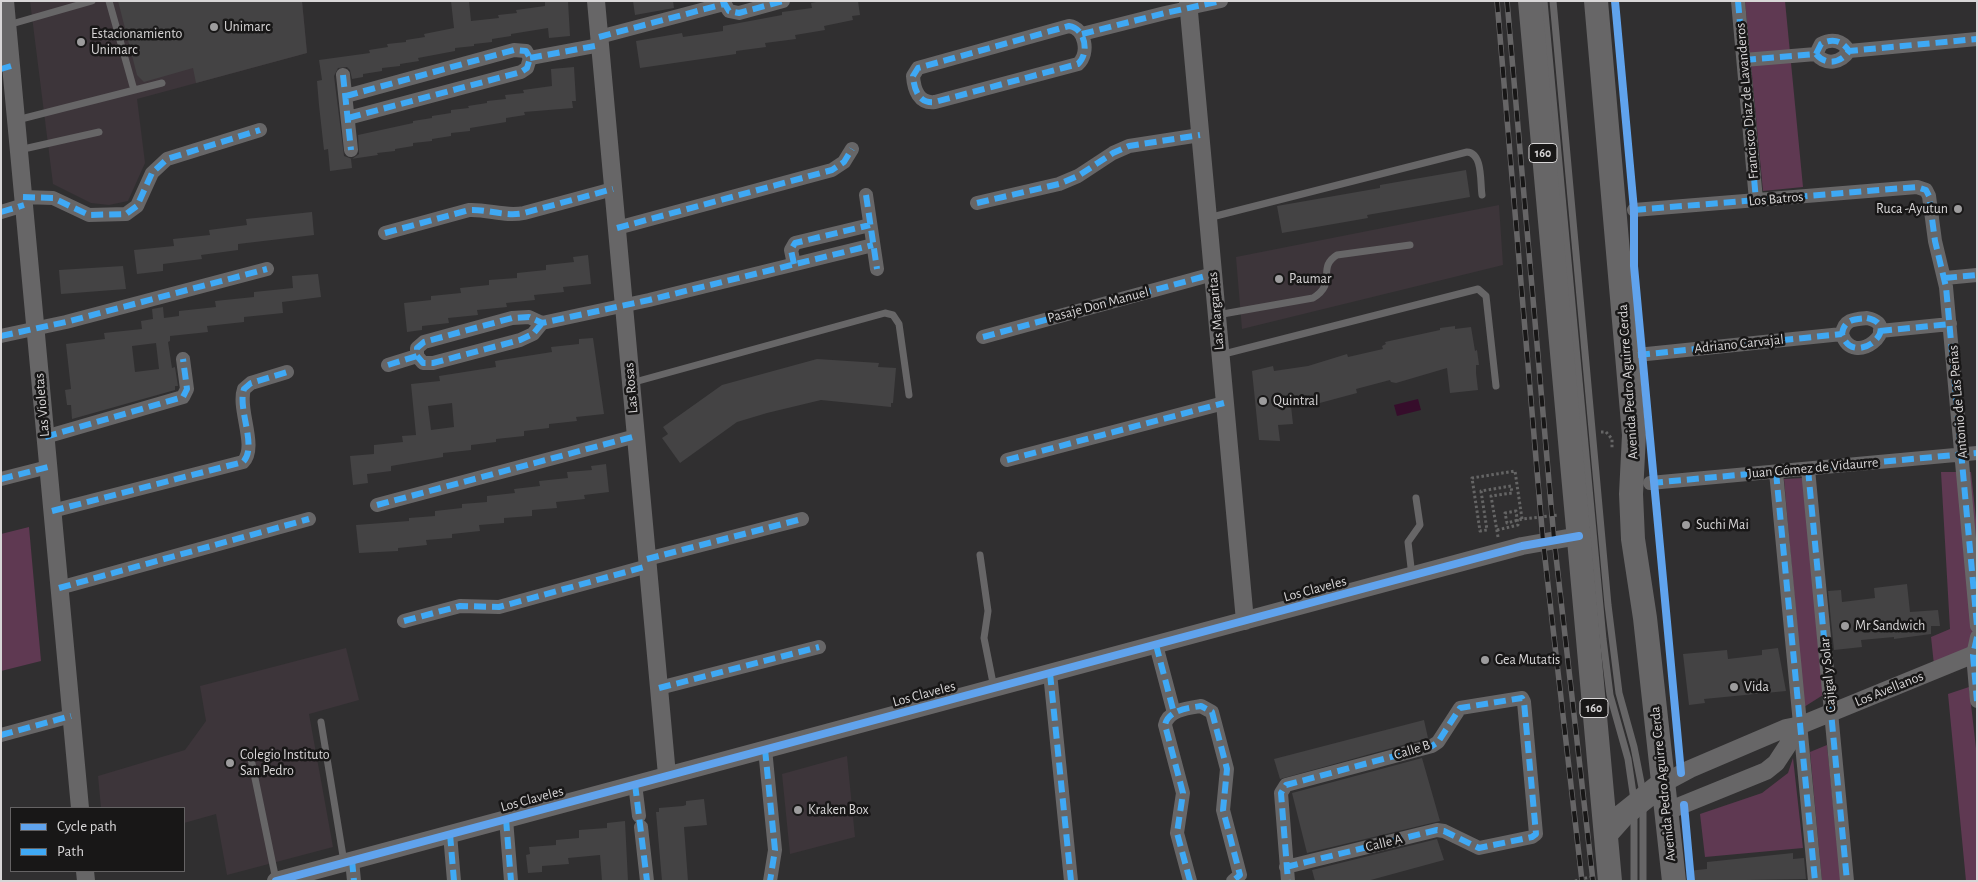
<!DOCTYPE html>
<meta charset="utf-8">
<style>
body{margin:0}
#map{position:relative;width:1978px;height:882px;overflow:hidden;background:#302f30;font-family:"Alegreya Sans",sans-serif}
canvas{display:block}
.frame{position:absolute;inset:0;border:2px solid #d8d6d7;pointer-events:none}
.legend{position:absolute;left:10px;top:807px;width:175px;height:65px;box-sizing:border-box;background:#181717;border:1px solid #656364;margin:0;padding:6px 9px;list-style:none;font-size:15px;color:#d8d6d7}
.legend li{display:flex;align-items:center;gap:10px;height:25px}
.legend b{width:25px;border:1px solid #656364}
</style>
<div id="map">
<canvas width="1978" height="882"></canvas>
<div class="frame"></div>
<ul class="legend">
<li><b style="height:6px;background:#60a3ed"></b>Cycle path</li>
<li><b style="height:6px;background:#3fa9f5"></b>Path</li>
</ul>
</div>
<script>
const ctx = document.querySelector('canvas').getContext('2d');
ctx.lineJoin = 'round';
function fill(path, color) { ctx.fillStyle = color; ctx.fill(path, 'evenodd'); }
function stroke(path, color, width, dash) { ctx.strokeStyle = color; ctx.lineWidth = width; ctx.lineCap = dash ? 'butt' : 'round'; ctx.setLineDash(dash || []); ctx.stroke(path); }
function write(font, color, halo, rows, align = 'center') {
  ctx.font = font + ' "Alegreya Sans",sans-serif'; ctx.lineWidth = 5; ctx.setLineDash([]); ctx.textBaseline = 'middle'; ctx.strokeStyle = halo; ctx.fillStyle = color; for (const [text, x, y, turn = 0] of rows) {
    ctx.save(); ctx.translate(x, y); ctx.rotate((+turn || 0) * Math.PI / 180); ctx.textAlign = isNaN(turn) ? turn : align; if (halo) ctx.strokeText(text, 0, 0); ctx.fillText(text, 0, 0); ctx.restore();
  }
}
fill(new Path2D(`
 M 30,1 L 302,1 L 307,53 L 137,99 L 145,163 L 128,201 L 109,205 L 91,203 L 53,184 Z
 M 1499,205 L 1503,265 L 1242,329 L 1236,257 Z
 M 346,648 L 359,700 L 309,714 L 333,847 L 227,875 L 216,814 L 184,823 L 184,808 L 101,808 L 98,776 L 185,750 L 206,721 L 200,686 Z
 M 847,756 L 855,837 L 790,854 L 782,774 Z`), '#3d353a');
fill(new Path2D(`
 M 1745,1 L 1785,1 L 1803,187 L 1763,191 Z
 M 1941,472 L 1971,472 L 1977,529 L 1977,650 L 1934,665 L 1931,637 L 1950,629 Z
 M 1803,478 L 1823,695 L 1804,707 L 1784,479 Z
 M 29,527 L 41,661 L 1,671 L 1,534 Z
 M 1969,687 L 1977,757 L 1977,881 L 1966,881 L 1948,694 Z
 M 1827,745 L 1841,881 L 1822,881 L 1810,752 Z
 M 1793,758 L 1803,848 L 1705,857 L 1700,814 L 1762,793 L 1788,773 Z`), '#5f3952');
fill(new Path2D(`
 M 1418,399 L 1421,410 L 1397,416 L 1394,405 Z`), '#360d2b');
fill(new Path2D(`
 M 118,1 L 302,1 L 307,53 L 196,83 L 193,68 L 144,82 L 137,75 Z
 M 451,1 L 469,1 L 471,21 L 499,18 L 498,15 L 517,13 L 516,10 L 545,6 L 545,1 L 568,1 L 570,36 L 549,38 L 548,28 L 511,34 L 511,36 L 492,39 L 492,42 L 474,44 L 474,46 L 455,48 L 455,51 L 418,58 L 419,61 L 400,64 L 400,66 L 382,68 L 382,71 L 363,74 L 363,77 L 352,79 L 350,70 L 347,67 L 338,68 L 334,76 L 344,156 L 352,159 L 359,154 L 358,135 L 413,123 L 413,121 L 432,118 L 432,116 L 451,113 L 451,110 L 469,108 L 468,106 L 487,103 L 487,101 L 506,99 L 505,95 L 524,93 L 523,90 L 552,86 L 551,69 L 574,67 L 576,101 L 572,101 L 573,108 L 524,112 L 525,115 L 506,118 L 506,122 L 470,128 L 470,131 L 451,133 L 451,136 L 432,139 L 432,141 L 413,143 L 413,146 L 395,149 L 395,151 L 377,153 L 378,155 L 351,159 L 352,168 L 330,171 L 328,149 L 324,150 L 319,105 L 317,81 L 322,80 L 319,60 L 370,53 L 369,50 L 388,47 L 387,44 L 406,42 L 406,40 L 425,37 L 424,34 L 454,28 Z
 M 633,1 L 673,1 L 674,8 L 635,15 Z
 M 821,1 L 858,1 L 860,15 L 852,16 L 853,20 L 824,26 L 825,30 L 795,35 L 796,39 L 765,43 L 766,47 L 736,51 L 736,54 L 640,68 L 636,41 L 682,33 L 683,37 L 723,31 L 723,26 L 782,15 L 782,12 L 812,8 L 811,3 Z
 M 1466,170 L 1470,197 L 1367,215 L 1368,218 L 1282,233 L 1277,206 L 1380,188 L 1380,185 Z
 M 312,212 L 314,235 L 238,244 L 238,250 L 201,255 L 202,259 L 163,264 L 163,271 L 137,274 L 134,250 L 174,246 L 173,239 L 210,235 L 209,230 L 247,225 L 246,219 Z
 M 588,255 L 591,284 L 563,287 L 564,292 L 534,295 L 535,300 L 506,303 L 507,307 L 477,310 L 478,315 L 448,318 L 449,323 L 422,326 L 422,330 L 407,332 L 404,303 L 431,300 L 431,296 L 461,293 L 460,288 L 489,285 L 489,280 L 517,278 L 517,273 L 546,270 L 546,265 L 574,262 L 573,257 Z
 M 123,266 L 126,289 L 61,294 L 59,270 Z
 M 318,274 L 321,297 L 282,302 L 283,313 L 244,317 L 244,322 L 207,326 L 208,332 L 170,336 L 170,341 L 168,342 L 172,368 L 175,367 L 178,386 L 175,386 L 175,390 L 72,419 L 71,405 L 67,405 L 65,390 L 71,389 L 66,344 L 105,339 L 104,333 L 142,329 L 141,321 L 153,319 L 152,309 L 163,307 L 164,318 L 179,316 L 179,311 L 216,307 L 215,301 L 254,297 L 254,292 L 293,288 L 292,276 ZM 156,343 L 159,369 L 135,372 L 132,346 Z
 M 1455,326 L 1455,329 L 1471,327 L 1475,351 L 1477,350 L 1479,365 L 1476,365 L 1476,373 L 1478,390 L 1450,393 L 1447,368 L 1396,383 L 1391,382 L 1390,380 L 1356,389 L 1357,393 L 1316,404 L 1315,399 L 1291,406 L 1293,424 L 1278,425 L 1280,441 L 1259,440 L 1252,371 L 1273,366 L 1274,371 L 1308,366 L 1347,354 L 1348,357 L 1383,349 L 1382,346 L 1386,344 L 1385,342 L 1440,330 L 1440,328 Z
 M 593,338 L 604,414 L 576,417 L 577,421 L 549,424 L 549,428 L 524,431 L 524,436 L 496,439 L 496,442 L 471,445 L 471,450 L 443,453 L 443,457 L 391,466 L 391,471 L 367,474 L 368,483 L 353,485 L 350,456 L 374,454 L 374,445 L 403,442 L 402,436 L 416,435 L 411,384 L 440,381 L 439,376 L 496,367 L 495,361 L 552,352 L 551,347 L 579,344 L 579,339 ZM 452,403 L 454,427 L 431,430 L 428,406 Z
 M 817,359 L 879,363 L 878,367 L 896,368 L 893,403 L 891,403 L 891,407 L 821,400 L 767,413 L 737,422 L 680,463 L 662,438 L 668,434 L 663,427 L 722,385 Z
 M 606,464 L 609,492 L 584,495 L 585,499 L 556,502 L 557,508 L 532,510 L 532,516 L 504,518 L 504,523 L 479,525 L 480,531 L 452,534 L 452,538 L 426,540 L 427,545 L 398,548 L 398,551 L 359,553 L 356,525 L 409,521 L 409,518 L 435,516 L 435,511 L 462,508 L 462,504 L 487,502 L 487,496 L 515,493 L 514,489 L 540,486 L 539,481 L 568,478 L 567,472 L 592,470 L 591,466 Z
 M 1907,584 L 1910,612 L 1938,610 L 1940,626 L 1931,626 L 1931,634 L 1894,639 L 1894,637 L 1861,640 L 1862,647 L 1834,650 L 1828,591 L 1841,590 L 1842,602 L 1875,598 L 1874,588 Z
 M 1778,648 L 1786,691 L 1704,699 L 1705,703 L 1689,705 L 1683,654 L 1727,650 L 1728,659 L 1762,655 L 1762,650 Z
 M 1424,720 L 1428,738 L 1280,779 L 1274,759 Z
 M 1422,758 L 1440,821 L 1307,853 L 1292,793 Z
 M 704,799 L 707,825 L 684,827 L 688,881 L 662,881 L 656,812 L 659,812 L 659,808 L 683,806 L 686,805 L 686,801 Z
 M 625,821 L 628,881 L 602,881 L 600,855 L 568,858 L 569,864 L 542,866 L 542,872 L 528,873 L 526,855 L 530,854 L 529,847 L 556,845 L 556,840 L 579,838 L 579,830 L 607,828 L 607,823 Z
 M 1437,839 L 1444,860 L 1367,881 L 1315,881 L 1312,870 Z
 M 1793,853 L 1793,859 L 1804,858 L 1806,879 L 1688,881 L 1687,871 L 1707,869 L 1707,862 Z`), '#444344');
stroke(new Path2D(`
 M 1601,432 L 1606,432 L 1612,439 L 1612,448
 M 1497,530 L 1518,525 L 1516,511 L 1505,513 L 1507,523 L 1522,519 L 1559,515
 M 1498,537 L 1491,496 L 1512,493 L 1511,486 L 1481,491 L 1487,530 L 1480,531 L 1472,478 L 1515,471 L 1522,519
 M 1575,881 L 1590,877`), '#656565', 3, [2.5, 2.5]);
stroke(new Path2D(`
 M 109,1 L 134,90
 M 1544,1 L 1603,639 L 1610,695 L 1628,759 L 1634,800
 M 1553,1 L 1608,605 L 1619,693 L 1634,747 L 1643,793
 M 8,25 L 92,1
 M 17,120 L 162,83
 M 19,150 L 99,132
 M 1208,218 L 1467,152 C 1483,153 1480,182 1482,195
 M 1217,315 L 1313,298 C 1338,283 1316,268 1337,255 L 1410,245
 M 1220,355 L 1478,289 L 1486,296 L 1496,386
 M 631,383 L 885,313 L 893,315 L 899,324 L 909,395
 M 980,555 L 988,611 L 984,638 L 994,688
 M 1412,576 L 1408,542 L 1420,525 L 1416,498
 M 321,722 L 344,862
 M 250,754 L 276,880
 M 1634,814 L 1634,881
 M 1643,881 L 1643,806`), '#676667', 7);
stroke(new Path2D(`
 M 723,1 L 729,11 L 739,13 L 783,1
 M 1738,1 L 1756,200
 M 1069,26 C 1085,28 1090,53 1078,64 L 935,102 C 919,104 914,90 913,76 L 918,68 Z
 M 1082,34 L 1165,13 L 1221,1
 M 599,37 L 724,4
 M 1816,54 C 1826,66 1841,63 1849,51 L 1977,39
 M 1816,54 L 1821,44 C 1832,38 1842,40 1849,51
 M 530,58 L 600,45
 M 1744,60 L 1816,54
 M 343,75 L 351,150
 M 346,96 L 514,50 L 526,51 L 530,58 L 527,68 L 521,72 L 348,118
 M 866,195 L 877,269
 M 23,197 L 53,198 L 89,215 L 126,214 L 137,206 L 152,173 L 167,159 L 260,130
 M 977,203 L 1059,184 L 1078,176 L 1113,153 L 1129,146 L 1200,135
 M 1634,210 L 1917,187 L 1926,190 L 1929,196 L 1935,241 L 1946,287 L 1977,626
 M 1,212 L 24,205
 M 617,228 L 832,170 L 844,162 L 852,149
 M 385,233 L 469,210 C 488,209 505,217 524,213 L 613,189
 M 794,264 L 791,250 L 795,243 L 870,225
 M 1945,278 L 1977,275
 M 1867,318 C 1905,326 1853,370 1842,334 C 1844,319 1855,319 1867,318 Z
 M 542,323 L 533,334 L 520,340 L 433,363 L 423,363 L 417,356 L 417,348 L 424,342 L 512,318 L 529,317 L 542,323 L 649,300 L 873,245
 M 1880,331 L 1950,324
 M 1,336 L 66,322 L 267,269
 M 983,337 L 1213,274
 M 1637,355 L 1842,334
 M 388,365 L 417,356
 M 45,437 L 183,397 L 187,389 L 183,359
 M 1007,460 L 1224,403
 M 1808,469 L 1847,881
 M 1776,472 L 1815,881
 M 1,479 L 48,467
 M 1650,483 L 1977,453
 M 377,505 L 636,436
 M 52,511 L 243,462 C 258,447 237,409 244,389 L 251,383 L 287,372
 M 647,559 L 802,519
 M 59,588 L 309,519
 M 404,621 L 460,606 L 499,607 L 648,566
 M 1977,637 L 1973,655 L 1977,701
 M 1156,645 L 1174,713
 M 1050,673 L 1071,881
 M 659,688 L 819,647
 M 1,735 L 71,716
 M 765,749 L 775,850 L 770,881
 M 635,784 L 639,816
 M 506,819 L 511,881
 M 641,827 L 647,881
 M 450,834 L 454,881
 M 352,860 L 354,881
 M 1286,867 L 1437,830 L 1444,831 L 1479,848 L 1532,837 L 1536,834 L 1524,702 L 1522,698 L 1460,708 L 1438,742 L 1432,746 L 1286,785 L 1281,793 L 1288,881
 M 1190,881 L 1177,833 L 1183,793 L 1165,725 C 1168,710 1188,708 1201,706 L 1212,712 L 1227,769 L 1223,810 L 1240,875 L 1233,881`), '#676667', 14);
stroke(new Path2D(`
 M 5,1 L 80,808
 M 596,1 L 667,775
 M 1188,1 L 1245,621
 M 1662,784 L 1690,769 L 1786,728 L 1801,725 L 1977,653
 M 1665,812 L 1766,771 L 1776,763 L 1801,725
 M 85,871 L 86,881
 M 276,881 L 1522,546 L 1579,536`), '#676667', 18);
stroke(new Path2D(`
 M 1530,1 L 1610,881
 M 1596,1 L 1634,435 L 1631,494 L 1633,539 L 1645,618 L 1674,881
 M 1606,834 L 1622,816 L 1662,784`), '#676667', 24);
const rail = new Path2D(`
 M 1497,1 L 1543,541 L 1582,881
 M 1507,1 L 1554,539 L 1593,881`);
stroke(rail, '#666566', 5.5);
stroke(rail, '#181717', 4, [11]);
stroke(new Path2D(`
 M 723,1 L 729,11 L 739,13 L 783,1
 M 1738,1 L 1756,200
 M 1069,26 C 1085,28 1090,53 1078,64 L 935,102 C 919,104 914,90 913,76 L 918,68 Z
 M 1082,34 L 1165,13 L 1221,1
 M 599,37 L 724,4
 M 1816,54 C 1826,66 1841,63 1849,51 L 1977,39
 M 1816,54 L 1821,44 C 1832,38 1842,40 1849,51
 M 530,58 L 600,45
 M 1744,60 L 1816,54
 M 1,69 L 11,66
 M 343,75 L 351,150
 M 346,96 L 514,50 L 526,51 L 530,58 L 527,68 L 521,72 L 348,118
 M 866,195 L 877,269
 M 23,197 L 53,198 L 89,215 L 126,214 L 137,206 L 152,173 L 167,159 L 260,130
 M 977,203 L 1059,184 L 1078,176 L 1113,153 L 1129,146 L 1200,135
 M 1634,210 L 1917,187 L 1926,190 L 1929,196 L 1935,241 L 1946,287 L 1977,626
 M 1,212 L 24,205
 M 617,228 L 832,170 L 844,162 L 852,149
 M 385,233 L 469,210 C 488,209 505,217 524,213 L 613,189
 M 794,264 L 791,250 L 795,243 L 870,225
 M 1945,278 L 1977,275
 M 1867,318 C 1905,326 1853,370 1842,334 C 1844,319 1855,319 1867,318 Z
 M 542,323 L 533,334 L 520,340 L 433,363 L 423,363 L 417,356 L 417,348 L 424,342 L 512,318 L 529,317 L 542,323 L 649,300 L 873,245
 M 1880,331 L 1950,324
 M 1,336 L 66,322 L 267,269
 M 983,337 L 1213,274
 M 1638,355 L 1842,334
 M 388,365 L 417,356
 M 45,437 L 183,397 L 187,389 L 183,359
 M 1007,460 L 1224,403
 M 1808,469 L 1847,881
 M 1776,472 L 1815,881
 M 1,479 L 48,467
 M 1651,483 L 1977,453
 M 377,505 L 636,436
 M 52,511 L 243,462 C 258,447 237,409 244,389 L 251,383 L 287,372
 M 647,559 L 802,519
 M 59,588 L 309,519
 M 404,621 L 460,606 L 499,607 L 648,566
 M 1977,637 L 1973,655 L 1977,701
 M 1156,645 L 1174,713
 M 1050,673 L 1071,881
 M 659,688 L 819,647
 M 1,735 L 71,716
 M 765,749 L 775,850 L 770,881
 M 635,784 L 647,881
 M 506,819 L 511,881
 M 450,834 L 454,881
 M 352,860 L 354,881
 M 1286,867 L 1437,830 L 1444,831 L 1479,848 L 1532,837 L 1536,834 L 1524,702 L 1522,698 L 1460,708 L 1438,742 L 1432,746 L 1286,785 L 1281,793 L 1288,881
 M 1190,881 L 1177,833 L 1183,793 L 1165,725 C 1168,710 1188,708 1201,706 L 1212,712 L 1227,769 L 1223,810 L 1240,875 L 1233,881`), '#3fa9f5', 6, [12, 6]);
stroke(new Path2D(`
 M 1615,1 L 1634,210 L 1634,266 L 1681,773
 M 1684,805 L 1691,881
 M 276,881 L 1522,546 L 1579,536`), '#60a3ed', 8);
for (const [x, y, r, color] of [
 [214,27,5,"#9d9c9d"],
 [81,42,5,"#9d9c9d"],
 [1958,209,5,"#9d9c9d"],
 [1279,279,5,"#9d9c9d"],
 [1263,401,5,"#9d9c9d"],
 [1686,525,5,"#9d9c9d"],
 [1845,626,5,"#9d9c9d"],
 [1485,660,5,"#9d9c9d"],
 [1734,687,5,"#9d9c9d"],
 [230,763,5,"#9d9c9d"],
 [798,810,5,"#9d9c9d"]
]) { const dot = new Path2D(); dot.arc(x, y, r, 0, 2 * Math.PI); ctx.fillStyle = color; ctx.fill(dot); stroke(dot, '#181717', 2); }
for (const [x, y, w] of [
 [1543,153,28],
 [1594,708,28]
]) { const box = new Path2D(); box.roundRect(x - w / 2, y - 9.5, w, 19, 4); ctx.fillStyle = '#181717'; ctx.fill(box); stroke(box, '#d8d6d7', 1); }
write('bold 12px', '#d8d6d7', null, [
 ["160",1543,153],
 ["160",1594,708]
]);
write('14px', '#d8d6d7', '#181717', [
 ["Unimarc",224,27],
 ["Estacionamiento",91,34],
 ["Unimarc",91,50],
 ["Ruca -Ayutun",1948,209,"right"],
 ["Paumar",1289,279],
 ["Quintral",1273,401],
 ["Suchi Mai",1696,525],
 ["Mr Sandwich",1855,626],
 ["Gea Mutatis",1495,660],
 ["Vida",1744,687],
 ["Colegio Instituto",240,755],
 ["San Pedro",240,771],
 ["Kraken Box",808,810]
], 'left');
write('14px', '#d8d6d7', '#181717', [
 ["Francisco Diaz de Lavanderos",1747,101,-95],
 ["Los Batros",1776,199,-5],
 ["Pasaje Don Manuel",1098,305,-15],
 ["Las Margaritas",1216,311,-95],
 ["Adriano Carvajal",1739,344,-6],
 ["Avenida Pedro Aguirre Cerda",1628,382,-94],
 ["Las Rosas",631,388,-95],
 ["Antonio de Las Peñas",1958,402,-95],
 ["Las Violetas",42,405,-95],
 ["Juan Gómez de Vidaurre",1813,468,-5],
 ["Los Claveles",1315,589,-15],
 ["Cajigal y Solar",1828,675,-95],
 ["Los Avellanos",1889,689,-22],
 ["Los Claveles",924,694,-15],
 ["Calle B",1412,750,-17],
 ["Avenida Pedro Aguirre Cerda",1663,784,-96],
 ["Los Claveles",532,799,-15],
 ["Calle A",1384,843,-14]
]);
</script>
